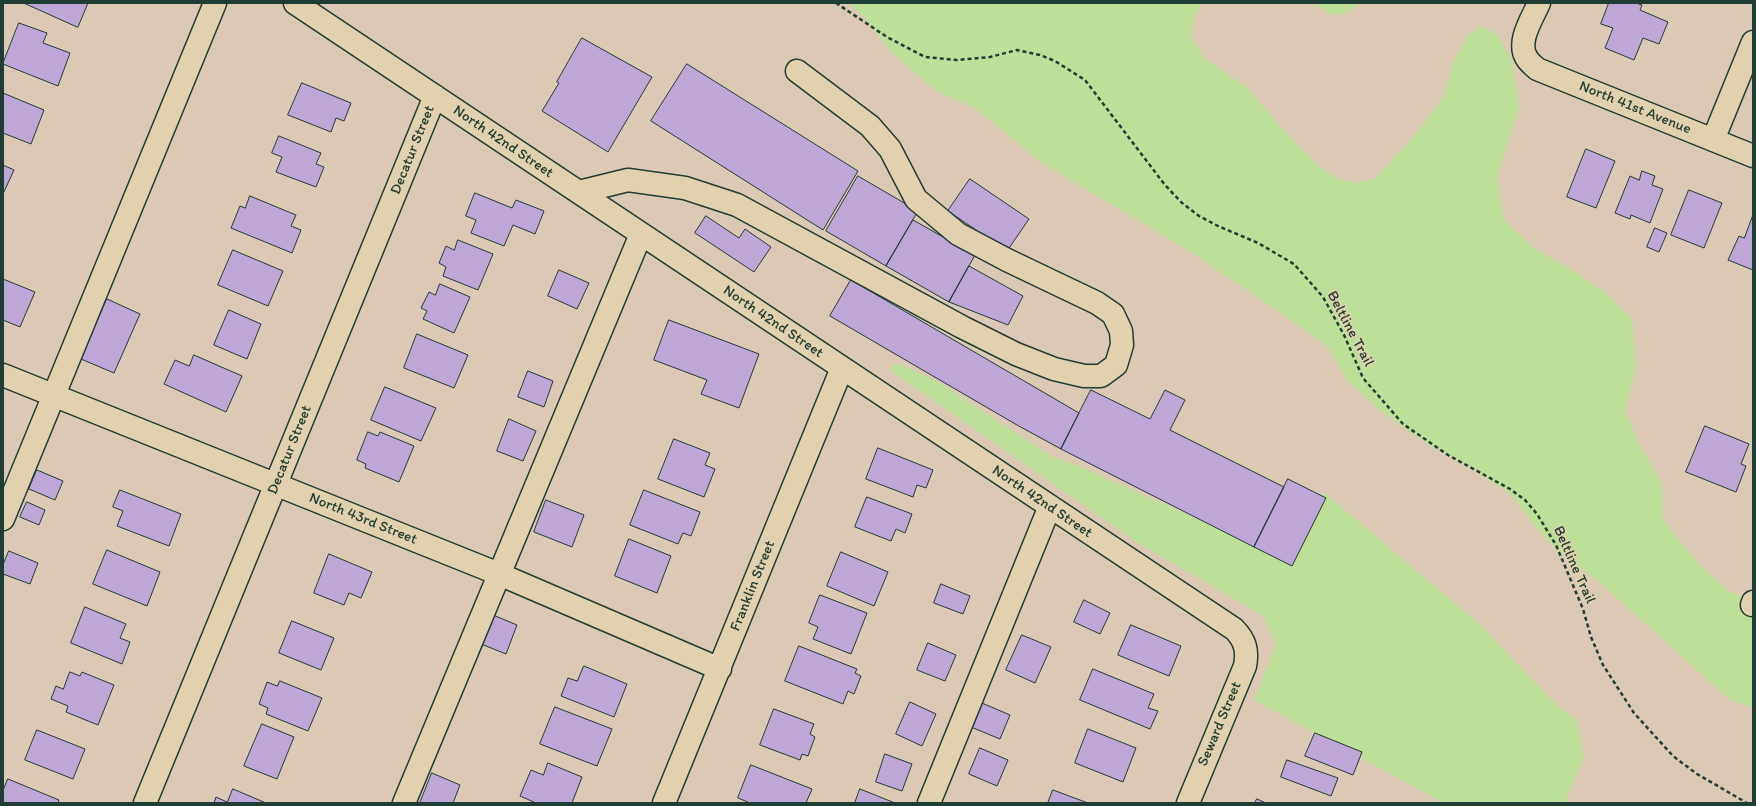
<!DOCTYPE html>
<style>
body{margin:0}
#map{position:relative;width:1756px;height:806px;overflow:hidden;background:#dbc9b6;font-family:Itim,sans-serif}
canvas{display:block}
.frame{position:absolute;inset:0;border:4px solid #1f3d34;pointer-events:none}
</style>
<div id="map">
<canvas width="1756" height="806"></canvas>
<div class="frame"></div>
</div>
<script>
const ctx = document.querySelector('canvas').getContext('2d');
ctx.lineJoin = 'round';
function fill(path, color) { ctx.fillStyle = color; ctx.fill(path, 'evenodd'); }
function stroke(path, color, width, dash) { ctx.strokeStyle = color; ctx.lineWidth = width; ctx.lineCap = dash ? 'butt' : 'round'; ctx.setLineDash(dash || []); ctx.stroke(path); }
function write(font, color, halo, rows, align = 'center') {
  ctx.font = font + ' Itim,sans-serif'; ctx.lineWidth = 3; ctx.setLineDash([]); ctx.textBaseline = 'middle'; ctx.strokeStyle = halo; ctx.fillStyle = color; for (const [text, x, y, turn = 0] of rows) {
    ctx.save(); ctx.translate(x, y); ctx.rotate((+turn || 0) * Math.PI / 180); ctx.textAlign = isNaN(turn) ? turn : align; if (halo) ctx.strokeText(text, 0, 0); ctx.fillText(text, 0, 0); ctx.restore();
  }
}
fill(new Path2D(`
 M 849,3 L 1202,3 L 1195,16 L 1191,37 L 1204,58 L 1248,88 L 1278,124 L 1320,167 L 1338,179 L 1358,183 L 1376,178 L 1424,124 L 1444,95 L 1454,60 L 1468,35 L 1482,26 L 1498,35 L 1512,61 L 1519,107 L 1497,177 L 1504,220 L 1534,248 L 1572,270 L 1603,291 L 1632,319 L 1636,367 L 1625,410 L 1639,444 L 1662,483 L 1663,520 L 1698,563 L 1728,591 L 1753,600 L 1753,708 L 1730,700 L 1598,581 L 1561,554 L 1540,532 L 1509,493 L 1470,467 L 1429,445 L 1382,412 L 1349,383 L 1328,347 L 1275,309 L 1186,249 L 1042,163 L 975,108 L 936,91 L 892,53 L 864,17 Z
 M 1313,3 L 1360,3 C 1338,21 1335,17 1313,3 Z
 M 898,363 L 938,382 L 1053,457 L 1079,466 L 1268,551 L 1325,493 L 1479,624 L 1560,708 L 1576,719 L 1584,757 L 1565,803 L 1444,803 L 1254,700 L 1276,644 L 1263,616 L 1135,541 L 891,371 L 892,365 Z`), '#bedf98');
const building = new Path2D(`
 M 24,3 L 88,3 L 78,27 Z
 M 1609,3 L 1636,3 L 1642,5 L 1640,10 L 1668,22 L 1659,44 L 1643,38 L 1634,60 L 1605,48 L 1613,28 L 1601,24 Z
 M 19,23 L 47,33 L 43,43 L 70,53 L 58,86 L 3,64 Z
 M 582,38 L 652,77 L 608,152 L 542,111 L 559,83 L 557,82 Z
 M 687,64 L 858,171 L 823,230 L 651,121 Z
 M 302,83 L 351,103 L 344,121 L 336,118 L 331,132 L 288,115 Z
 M 3,93 L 44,110 L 31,144 L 3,133 Z
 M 279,136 L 321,153 L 316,164 L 324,167 L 316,187 L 276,172 L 282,157 L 272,153 Z
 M 1586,149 L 1615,161 L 1596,208 L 1567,197 Z
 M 3,165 L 14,170 L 3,194 Z
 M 1642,171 L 1655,176 L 1652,185 L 1663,189 L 1650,223 L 1631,215 L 1630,219 L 1615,213 L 1630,176 L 1639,180 Z
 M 858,176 L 918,211 L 886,266 L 826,231 Z
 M 970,179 L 1029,219 L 1007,251 L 948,211 Z
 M 1689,190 L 1722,203 L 1704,248 L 1671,235 Z
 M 475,193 L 512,208 L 516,200 L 544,211 L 535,234 L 513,225 L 504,246 L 471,233 L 476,220 L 466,216 Z
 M 250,196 L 296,215 L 291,226 L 301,230 L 292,253 L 231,228 L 240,206 L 245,208 Z
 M 1753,215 L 1753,270 L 1728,260 L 1739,236 L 1744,238 Z
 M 706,216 L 739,238 L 745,229 L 771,247 L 754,272 L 695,233 Z
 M 913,220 L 975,255 L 949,302 L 886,266 Z
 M 1655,228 L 1667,233 L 1659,252 L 1647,247 Z
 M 458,240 L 493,254 L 478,290 L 443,276 L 446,267 L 439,263 L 446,246 L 454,250 Z
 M 233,250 L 283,271 L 268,306 L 218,285 Z
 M 969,266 L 1023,296 L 1008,325 L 949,302 Z
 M 559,270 L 589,283 L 577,309 L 548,296 Z
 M 3,279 L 35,292 L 20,327 L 3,320 Z
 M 851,280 L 1079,413 L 1061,449 L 1017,425 L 830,316 Z
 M 440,284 L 470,297 L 454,333 L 423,319 L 427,311 L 421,308 L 429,292 L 435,295 Z
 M 107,299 L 140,314 L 114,373 L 81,359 Z
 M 229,310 L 261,324 L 247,359 L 214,345 Z
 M 669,320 L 759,354 L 739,408 L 701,394 L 707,380 L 654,360 Z
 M 417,334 L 468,355 L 454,388 L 404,368 Z
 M 194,355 L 242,376 L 226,412 L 164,384 L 175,360 L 189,366 Z
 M 528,371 L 553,381 L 544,407 L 518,397 Z
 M 385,387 L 436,408 L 421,441 L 371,420 Z
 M 1091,390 L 1150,419 L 1165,390 L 1185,400 L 1170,430 L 1284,487 L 1254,547 L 1061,449 Z
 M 509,419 L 536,431 L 523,461 L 497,451 Z
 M 1705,426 L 1749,444 L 1741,464 L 1746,466 L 1736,492 L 1686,472 Z
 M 368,432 L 378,436 L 380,432 L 414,446 L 399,482 L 365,468 L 366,464 L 357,460 Z
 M 674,439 L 710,453 L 705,465 L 715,469 L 704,497 L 658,479 Z
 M 878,448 L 933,470 L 926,488 L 917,485 L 913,497 L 866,479 Z
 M 37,470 L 63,481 L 55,500 L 29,489 Z
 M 1288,479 L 1326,498 L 1292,566 L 1254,547 Z
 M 120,490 L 181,514 L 169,546 L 117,526 L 123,511 L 113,507 Z
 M 644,490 L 700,512 L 691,536 L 683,533 L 678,544 L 630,525 Z
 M 867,497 L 912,514 L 905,533 L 896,529 L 891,541 L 855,527 Z
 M 546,500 L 584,515 L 572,547 L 534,532 Z
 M 27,502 L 45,510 L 39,525 L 20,517 Z
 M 629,539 L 671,556 L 657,593 L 615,576 Z
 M 107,550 L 160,572 L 147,606 L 93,584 Z
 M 9,551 L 38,563 L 30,584 L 3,574 L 3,565 Z
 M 841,552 L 888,572 L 874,606 L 827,586 Z
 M 329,554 L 372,572 L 361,598 L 349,593 L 344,605 L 314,593 Z
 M 941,584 L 970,596 L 963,614 L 934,603 Z
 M 820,595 L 867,613 L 851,654 L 813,639 L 818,627 L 809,623 Z
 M 1084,600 L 1110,613 L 1100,634 L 1074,622 Z
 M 85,607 L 126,624 L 120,638 L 130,642 L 122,664 L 71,643 Z
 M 493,615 L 517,625 L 506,654 L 481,644 Z
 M 292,621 L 334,638 L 321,670 L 279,653 Z
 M 1131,625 L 1181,646 L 1169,676 L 1118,655 Z
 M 1022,635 L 1051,647 L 1035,683 L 1006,670 Z
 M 928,643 L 956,655 L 945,681 L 917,670 Z
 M 799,646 L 857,669 L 855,673 L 861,676 L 854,694 L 848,691 L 843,704 L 785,681 Z
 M 584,666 L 627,684 L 614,717 L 561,696 L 568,678 L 577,681 Z
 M 1093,669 L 1154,694 L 1148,708 L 1158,711 L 1150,729 L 1080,700 Z
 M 70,672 L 80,676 L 82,672 L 114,685 L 98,725 L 66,712 L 68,706 L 51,699 L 56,686 L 63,689 Z
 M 280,681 L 322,698 L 308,731 L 266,714 L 268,708 L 259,704 L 267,682 L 277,686 Z
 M 910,702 L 936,714 L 922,746 L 896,734 Z
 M 982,703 L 1010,715 L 1000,739 L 971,727 Z
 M 555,707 L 612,729 L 597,766 L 540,744 Z
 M 774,709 L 814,724 L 810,734 L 815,737 L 808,756 L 802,754 L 800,760 L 760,745 Z
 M 262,724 L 294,737 L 277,779 L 244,766 Z
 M 1088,729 L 1136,748 L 1123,782 L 1075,763 Z
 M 37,730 L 85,749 L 73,779 L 25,760 Z
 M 1315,733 L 1362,752 L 1353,775 L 1305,756 Z
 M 980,748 L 1008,760 L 997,786 L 969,774 Z
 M 885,754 L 912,764 L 902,791 L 876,782 Z
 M 1287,760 L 1338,778 L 1331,796 L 1281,777 Z
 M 548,763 L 582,777 L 572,803 L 536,803 L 520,796 L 531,770 L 543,775 Z
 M 751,765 L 812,789 L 806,803 L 750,803 L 738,798 Z
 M 432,773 L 460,785 L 453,803 L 420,803 Z
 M 8,779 L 59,800 L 58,803 L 3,803 L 3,791 Z
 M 233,789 L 266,803 L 214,803 L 216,797 L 227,802 Z
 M 860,789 L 895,803 L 855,803 Z
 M 1053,790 L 1088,803 L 1048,803 Z
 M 1257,799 L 1266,803 L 1255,803 Z`);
fill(building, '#bea7d6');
stroke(building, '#1f3d34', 1);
const minor = new Path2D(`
 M 295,3 L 1234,629 C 1245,640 1248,650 1245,666 L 1188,803
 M 1539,3 C 1532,19 1515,44 1528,60 C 1530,63 1534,66 1537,69 L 1753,156
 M 1713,140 L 1753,42
 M 579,192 L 628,180 L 685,188 L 737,205 L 962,327 L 1016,354 L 1054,369 L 1084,376 L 1101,376 L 1116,365 L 1122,345 L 1121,331 L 1113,314 L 1097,303 L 1007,260 L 958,234 L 916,199 L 890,149 L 870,126 L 797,71
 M 3,375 L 499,574 L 720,669
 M 3,519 L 215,3
 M 1752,605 L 1753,602
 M 145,803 L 435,96
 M 404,803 L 641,234
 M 664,803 L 842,368
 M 929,803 L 1050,506`);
stroke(minor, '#1f3d34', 25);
stroke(new Path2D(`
 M 836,3 L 887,37 L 925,57 L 957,60 L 990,57 L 1017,50 L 1040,55 L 1055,61 L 1085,80 L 1165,185 L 1181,202 L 1199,216 L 1218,226 L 1258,243 L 1294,264 L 1323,297 L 1344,335 L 1363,378 L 1403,424 L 1448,455 L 1510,489 L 1525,500 L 1537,514 L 1556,545 L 1583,609 L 1591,637 L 1603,665 L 1634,713 L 1673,756 L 1697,774 L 1747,803`), '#1f3d34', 2.5, [4, 3]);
stroke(minor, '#e2d1ae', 22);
write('15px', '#1f3d34', '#e2d1ae', [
 ["North 41st Avenue",1635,108,22],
 ["North 42nd Street",503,142,34],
 ["Decatur Street",413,150,-68],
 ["North 42nd Street",773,322,34],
 ["Beltline Trail",1350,329,62],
 ["Decatur Street",290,450,-68],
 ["North 42nd Street",1042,502,34],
 ["North 43rd Street",363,519,22],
 ["Beltline Trail",1574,565,66],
 ["Franklin Street",753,586,-68],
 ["Seward Street",1220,724,-67]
]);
</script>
